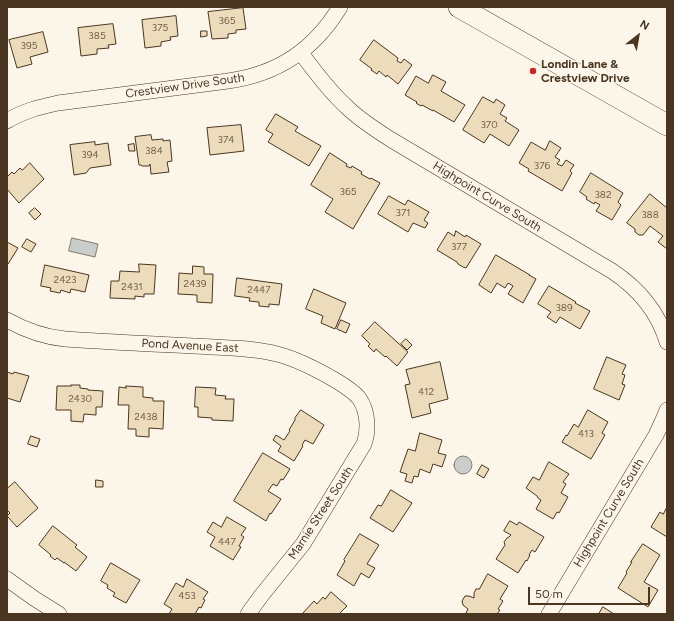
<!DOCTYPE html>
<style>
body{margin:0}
#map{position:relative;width:674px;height:621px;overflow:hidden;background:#fbf6e9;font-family:Figtree,sans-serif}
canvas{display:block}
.frame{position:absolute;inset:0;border:8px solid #4a3520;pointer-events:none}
.north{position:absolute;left:618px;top:16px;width:40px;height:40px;-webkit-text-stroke:3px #fbf6e9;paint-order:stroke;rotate:31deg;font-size:11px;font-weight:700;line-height:16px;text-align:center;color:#4a3520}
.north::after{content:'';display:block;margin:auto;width:14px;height:18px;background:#4a3520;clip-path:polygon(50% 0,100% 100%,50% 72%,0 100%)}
.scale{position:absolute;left:528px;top:587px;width:122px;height:18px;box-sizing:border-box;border:2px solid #4a3520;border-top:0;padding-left:5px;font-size:12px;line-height:14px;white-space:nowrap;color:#4a3520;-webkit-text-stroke:3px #fbf6e9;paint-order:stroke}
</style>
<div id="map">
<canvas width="674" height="621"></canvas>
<div class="frame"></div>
<div class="north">N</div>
<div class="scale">50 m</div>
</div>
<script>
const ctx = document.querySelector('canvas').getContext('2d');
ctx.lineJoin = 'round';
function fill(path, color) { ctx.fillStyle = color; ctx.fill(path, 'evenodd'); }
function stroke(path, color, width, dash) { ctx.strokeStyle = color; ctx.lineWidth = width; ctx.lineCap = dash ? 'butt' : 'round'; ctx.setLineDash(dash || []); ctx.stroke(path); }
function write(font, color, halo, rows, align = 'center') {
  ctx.font = font + ' Figtree,sans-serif'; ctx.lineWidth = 3; ctx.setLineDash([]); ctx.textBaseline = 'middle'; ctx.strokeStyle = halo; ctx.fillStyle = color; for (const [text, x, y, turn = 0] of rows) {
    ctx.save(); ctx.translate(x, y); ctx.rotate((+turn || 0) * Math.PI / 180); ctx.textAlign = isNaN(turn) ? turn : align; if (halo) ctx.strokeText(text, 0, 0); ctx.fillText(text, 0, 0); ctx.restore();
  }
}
const water = new Path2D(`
 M 72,238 L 98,244 L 95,257 L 69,251 Z
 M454 465a9 9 0 1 1 18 0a9 9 0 1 1-18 0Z`);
fill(water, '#c9cecd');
stroke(water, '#887966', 1);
const building = new Path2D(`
 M 243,8 L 246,29 L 236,30 L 236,33 L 228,34 L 228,38 L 212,39 L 208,12 Z
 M 176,16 L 178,36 L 170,37 L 171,40 L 161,42 L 161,46 L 145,48 L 142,20 Z
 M 113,24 L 116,44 L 108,45 L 109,48 L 97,49 L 97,54 L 81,56 L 78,28 Z
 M 201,31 L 207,31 L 207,36 L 201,37 Z
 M 43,32 L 48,52 L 30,57 L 32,64 L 17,68 L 9,40 Z
 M 374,40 L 398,58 L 397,61 L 401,63 L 404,59 L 412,65 L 398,84 L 387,75 L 386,77 L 379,71 L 377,74 L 371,70 L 372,69 L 360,60 Z
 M 433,75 L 446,82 L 441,91 L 465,105 L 454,122 L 433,110 L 433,111 L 422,105 L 421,106 L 416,103 L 417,102 L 405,95 L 416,76 L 428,83 Z
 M 483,97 L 494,103 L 496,99 L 505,105 L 500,114 L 507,118 L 505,121 L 519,130 L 509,146 L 490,134 L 484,143 L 463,130 Z
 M 276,114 L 298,127 L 295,131 L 321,146 L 309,166 L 268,142 L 273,134 L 266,130 Z
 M 241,125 L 244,151 L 210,155 L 207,128 Z
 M 151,135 L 152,140 L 163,139 L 163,141 L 170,140 L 172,161 L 167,162 L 169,172 L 151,174 L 150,164 L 149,166 L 142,166 L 141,165 L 139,165 L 135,137 Z
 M 550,141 L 561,148 L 555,157 L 560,160 L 557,164 L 562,166 L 566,160 L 574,165 L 570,171 L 572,173 L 562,191 L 528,171 L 529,169 L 519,163 L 531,142 L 545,150 Z
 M 95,142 L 95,145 L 108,143 L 111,165 L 90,168 L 86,173 L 74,175 L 70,145 Z
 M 134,144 L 135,151 L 129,151 L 128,145 Z
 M 330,153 L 347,164 L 346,166 L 351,168 L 352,166 L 362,172 L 361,174 L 370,179 L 371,178 L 380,183 L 353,229 L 325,212 L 333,199 L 311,185 Z
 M 30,163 L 44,179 L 19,203 L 7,189 L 7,177 L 12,172 L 14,174 L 20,168 L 22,170 Z
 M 591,173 L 623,193 L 618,202 L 621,205 L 612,220 L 596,211 L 600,205 L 595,202 L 594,204 L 586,199 L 587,197 L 580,192 Z
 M 650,194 L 667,208 L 667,249 L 658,242 L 663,236 L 650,226 L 643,235 L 639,235 L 635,232 L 635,229 L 627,223 Z
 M 389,196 L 405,205 L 408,200 L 429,212 L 424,220 L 428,223 L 425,228 L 413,223 L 408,232 L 378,214 Z
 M 35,208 L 41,214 L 35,220 L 29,213 Z
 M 456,231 L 465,237 L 466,235 L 481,244 L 466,268 L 463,267 L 458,264 L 457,262 L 437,250 L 448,232 L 454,236 Z
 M 27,239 L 36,244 L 31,252 L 22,247 Z
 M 7,242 L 18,248 L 8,264 L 7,263 Z
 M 496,255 L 530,275 L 529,275 L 536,279 L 523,303 L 508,294 L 513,286 L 508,283 L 505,288 L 497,283 L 491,293 L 479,285 Z
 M 139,264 L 156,265 L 154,294 L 144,294 L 144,297 L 135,296 L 135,299 L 110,298 L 111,281 L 119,281 L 120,271 L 139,272 Z
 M 45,265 L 89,275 L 85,292 L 71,289 L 70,293 L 61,290 L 60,293 L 50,291 L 51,288 L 41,286 Z
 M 193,266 L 204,267 L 204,274 L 213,274 L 212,303 L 197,302 L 197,295 L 178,294 L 179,273 L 192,274 Z
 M 237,278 L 282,284 L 279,305 L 269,304 L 269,307 L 259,306 L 259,302 L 249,301 L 250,298 L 235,296 Z
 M 549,286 L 576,302 L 575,303 L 590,311 L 580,329 L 560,317 L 556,323 L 547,317 L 551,312 L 538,304 Z
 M 314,289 L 346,303 L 335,329 L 321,323 L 323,316 L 306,309 Z
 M 341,320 L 350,324 L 346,333 L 337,329 Z
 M 375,322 L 408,352 L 397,366 L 386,356 L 385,357 L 376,349 L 374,352 L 368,346 L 370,344 L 362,336 Z
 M 406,339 L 412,345 L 407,350 L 401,344 Z
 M 607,357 L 626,365 L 622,374 L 625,375 L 622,384 L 625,385 L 619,400 L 594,389 Z
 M 440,362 L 448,399 L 429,404 L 431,413 L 412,418 L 405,385 L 410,384 L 406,370 Z
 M 7,372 L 13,374 L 14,372 L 29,376 L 20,402 L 7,398 Z
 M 71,385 L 80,385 L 80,388 L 88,389 L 88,390 L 103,391 L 102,407 L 96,407 L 96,415 L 84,414 L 83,422 L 71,421 L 71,410 L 56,410 L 57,386 L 71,386 Z
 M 126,386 L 143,387 L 143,397 L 153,398 L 153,401 L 164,401 L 163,429 L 149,428 L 149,437 L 136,436 L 136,429 L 128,429 L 129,405 L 118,405 L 119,387 L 126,388 Z
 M 196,387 L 216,388 L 215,395 L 226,396 L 225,399 L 234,399 L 233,421 L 212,420 L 212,418 L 198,417 L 198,407 L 195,407 Z
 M 301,410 L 324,425 L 313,444 L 305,440 L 302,445 L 303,446 L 294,461 L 278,451 L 281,446 L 273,440 L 276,435 L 284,440 L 290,431 L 289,430 L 295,420 L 295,418 Z
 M 588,410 L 608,422 L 602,433 L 605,435 L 591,459 L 562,442 L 566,435 L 567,436 L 574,424 L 578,427 Z
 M 420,433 L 442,440 L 438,453 L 446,455 L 442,467 L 433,464 L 430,473 L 420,469 L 418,477 L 414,476 L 412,483 L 405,481 L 407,474 L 400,472 L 408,449 L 415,451 Z
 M 31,436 L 40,439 L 37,447 L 28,444 Z
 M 263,453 L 290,469 L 283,480 L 281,479 L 277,486 L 273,484 L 268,491 L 281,499 L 271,514 L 270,513 L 266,521 L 234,501 Z
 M 549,462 L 569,474 L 563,482 L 566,484 L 561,493 L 568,497 L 559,513 L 557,512 L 553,519 L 536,509 L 541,500 L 538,498 L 537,496 L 526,488 L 533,477 L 539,480 Z
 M 482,465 L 489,469 L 484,478 L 477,474 Z
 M 96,480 L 103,481 L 103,487 L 96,487 Z
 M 15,482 L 38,508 L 17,527 L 7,516 L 10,513 L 7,510 L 7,489 Z
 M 391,490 L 412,503 L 393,532 L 370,518 L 378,505 L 381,506 Z
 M 667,507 L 667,537 L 651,527 L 660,512 L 663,514 Z
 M 227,517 L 246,528 L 241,535 L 244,537 L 239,546 L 241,547 L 233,560 L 210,546 L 215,537 L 207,532 L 213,522 L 221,527 Z
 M 510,521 L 517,525 L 519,522 L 544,537 L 535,552 L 532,550 L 529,555 L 530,555 L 527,561 L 526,560 L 518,573 L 496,559 L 505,545 L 504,542 L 507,538 L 509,537 L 511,535 L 504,531 Z
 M 53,526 L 77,545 L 75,547 L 87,557 L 76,571 L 64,562 L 64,563 L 57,558 L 55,560 L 50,556 L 51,555 L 39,545 Z
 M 360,534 L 379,545 L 367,564 L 375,568 L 369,578 L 361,573 L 354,586 L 337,575 L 345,561 L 344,560 Z
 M 643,544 L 660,555 L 644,582 L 658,590 L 648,607 L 618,588 L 627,573 L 626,572 L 632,562 L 631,562 Z
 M 111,563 L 140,580 L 126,603 L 113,596 L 115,593 L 107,588 L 108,585 L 101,581 Z
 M 488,574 L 508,586 L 500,599 L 503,601 L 498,609 L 500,610 L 497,614 L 469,614 L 466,613 L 468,609 L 463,605 L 462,601 L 465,596 L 469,596 L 474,598 L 474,593 L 476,589 L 479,589 Z
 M 187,579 L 208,592 L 203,599 L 205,600 L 201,608 L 199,607 L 195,614 L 169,614 L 172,609 L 164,604 L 176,583 L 183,587 Z
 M 331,592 L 347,606 L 339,614 L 304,614 L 303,613 L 314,601 L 317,604 L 323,597 L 325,599 Z
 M 603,607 L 614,614 L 599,614 Z`);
fill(building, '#ecdcbc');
stroke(building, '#4a3520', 1);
const street = new Path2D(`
 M 301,53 C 316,73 331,93 350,110 C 362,121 376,130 390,139 L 612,271 C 639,289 658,311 667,342
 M 7,121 C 23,111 40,107 58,103 L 228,81 C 278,74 314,50 340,7
 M 7,320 C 25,330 44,337 65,339 C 108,342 152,344 195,346 C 222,348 250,347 277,354 C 297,359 316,369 335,380 C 343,385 352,390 359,398 C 368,411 369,430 364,444 L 303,544 L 261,596 L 248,614
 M 7,579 L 35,599 L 59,614
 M 549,614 L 656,435 L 663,420 L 667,410`);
const secondary = new Path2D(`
 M 459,7 L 667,125`);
stroke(street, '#4a3520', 16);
stroke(secondary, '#4a3520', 22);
stroke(street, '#fbf6e9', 15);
stroke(secondary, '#fbf6e9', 21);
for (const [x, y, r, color] of [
 [533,71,4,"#c62828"]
]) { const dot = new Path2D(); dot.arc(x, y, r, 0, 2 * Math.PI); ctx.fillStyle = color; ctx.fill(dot); stroke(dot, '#fbf6e9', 1.5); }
write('10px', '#725f47', null, [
 ["365",227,21],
 ["375",160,28],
 ["385",97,36],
 ["395",29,46],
 ["370",489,125],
 ["374",226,140],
 ["384",154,151],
 ["394",90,155],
 ["376",542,166],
 ["365",348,192],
 ["382",603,195],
 ["371",403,213],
 ["388",650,215],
 ["377",459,247],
 ["2423",65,280],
 ["2439",195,284],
 ["2431",132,287],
 ["2447",259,290],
 ["389",564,308],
 ["412",426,392],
 ["2430",80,399],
 ["2438",146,417],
 ["413",586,434],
 ["447",227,542],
 ["453",187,596]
]);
write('bold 12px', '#4a3520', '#fbf6e9', [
 ["Londin Lane &",541,64],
 ["Crestview Drive",541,78]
], 'left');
write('12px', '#4a3520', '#fbf6e9', [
 ["Crestview Drive South",185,86,-8],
 ["Highpoint Curve South",487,197,31],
 ["Pond Avenue East",190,346,3],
 ["Marnie Street South",321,513,-57],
 ["Highpoint Curve South",609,513,-59]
]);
</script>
